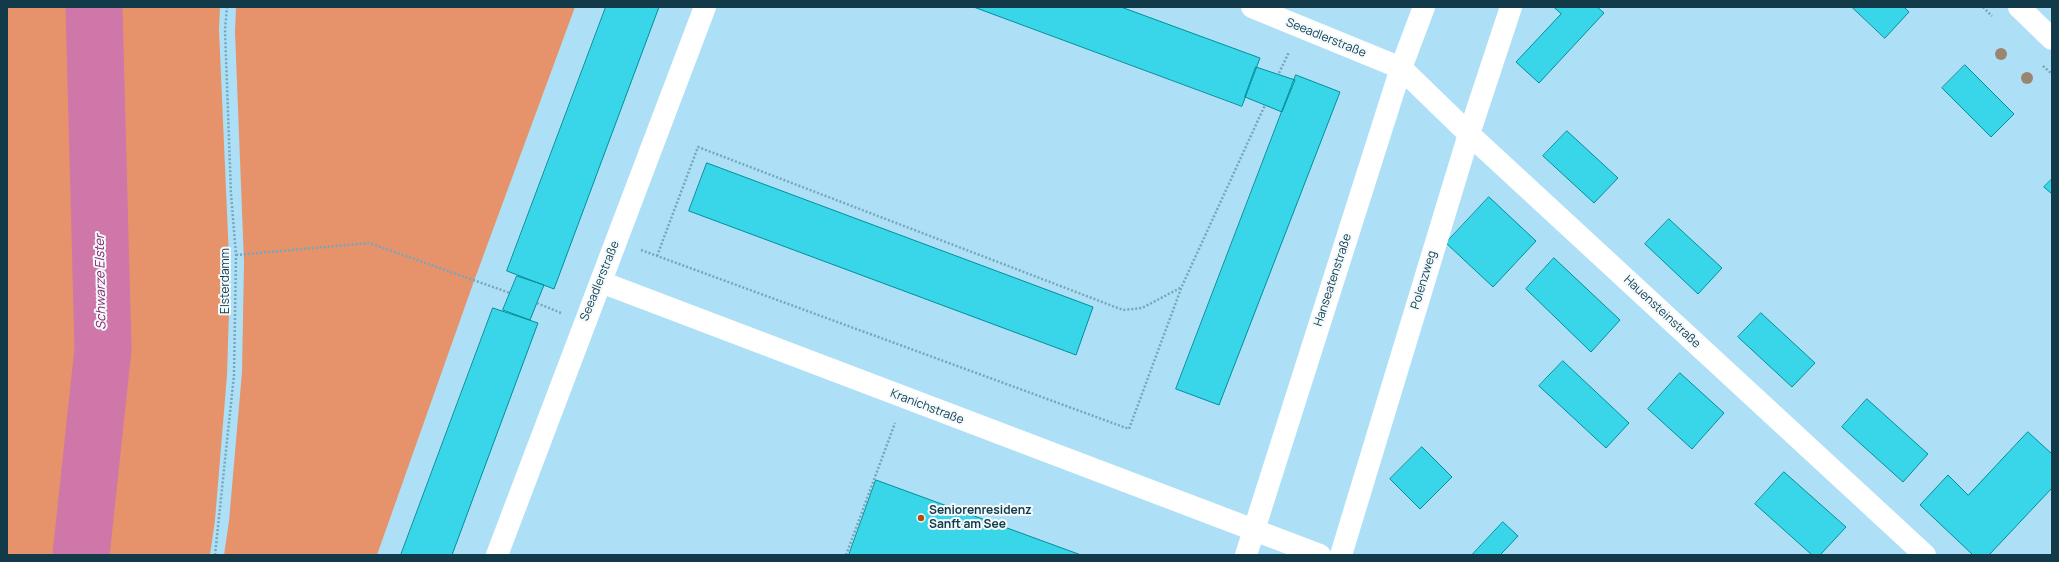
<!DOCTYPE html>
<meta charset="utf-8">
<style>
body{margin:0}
#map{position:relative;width:2059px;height:562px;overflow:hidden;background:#ade0f6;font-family:Manrope,sans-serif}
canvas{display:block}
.frame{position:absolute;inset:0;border:8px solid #123a48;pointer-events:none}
</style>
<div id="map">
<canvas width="2059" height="562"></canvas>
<div class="frame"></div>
</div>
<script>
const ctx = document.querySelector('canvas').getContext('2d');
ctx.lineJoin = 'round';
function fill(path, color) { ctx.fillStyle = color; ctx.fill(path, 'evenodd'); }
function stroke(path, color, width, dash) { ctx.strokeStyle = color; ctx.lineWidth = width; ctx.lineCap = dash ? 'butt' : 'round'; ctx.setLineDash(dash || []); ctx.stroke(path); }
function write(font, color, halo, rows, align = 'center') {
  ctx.font = font + ' Manrope,sans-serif'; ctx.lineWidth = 4; ctx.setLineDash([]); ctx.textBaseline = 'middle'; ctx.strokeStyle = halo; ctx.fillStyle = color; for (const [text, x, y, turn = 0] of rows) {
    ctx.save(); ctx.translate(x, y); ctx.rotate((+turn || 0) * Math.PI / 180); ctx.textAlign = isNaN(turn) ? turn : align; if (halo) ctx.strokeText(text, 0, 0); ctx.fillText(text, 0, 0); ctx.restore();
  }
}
fill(new Path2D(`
 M 7,7 L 220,7 L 219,30 L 230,281 L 227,375 L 215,520 L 210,555 L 7,555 Z
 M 236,7 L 575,7 L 474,281 L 377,555 L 224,555 L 229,521 L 242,372 L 244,262 L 235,32 Z`), '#e6936b');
stroke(new Path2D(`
 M 81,555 L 103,349 L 94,7`), '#d077a9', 57);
const building = new Path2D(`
 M 606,7 L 659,7 L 554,289 L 507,271 Z
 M 974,7 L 1121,7 L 1260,58 L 1242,106 Z
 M 1554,7 L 1597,7 L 1604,13 L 1539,83 L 1516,62 L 1561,14 Z
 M 1852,7 L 1904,7 L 1909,12 L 1885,38 Z
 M 1965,65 L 2014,114 L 1991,137 L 1942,88 Z
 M 1256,67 L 1295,80 L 1282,112 L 1245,97 Z
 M 1296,75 L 1340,92 L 1219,405 L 1176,389 Z
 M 1567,131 L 1618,178 L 1594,203 L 1543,156 Z
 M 707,163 L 1093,307 L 1076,355 L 689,211 Z
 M 2052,179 L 2052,194 L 2044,187 Z
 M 1489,197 L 1536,241 L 1493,287 L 1446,243 Z
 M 1669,219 L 1722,268 L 1698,294 L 1645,244 Z
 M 1554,258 L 1620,320 L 1591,352 L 1526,289 Z
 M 517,276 L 544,285 L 530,320 L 503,310 Z
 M 493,308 L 538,323 L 452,555 L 401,555 Z
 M 1761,313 L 1815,363 L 1792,387 L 1738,337 Z
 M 1563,361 L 1629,423 L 1606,448 L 1539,386 Z
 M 1680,373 L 1724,413 L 1692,449 L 1648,409 Z
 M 1867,399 L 1928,454 L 1903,482 L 1842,427 Z
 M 2028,432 L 2052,454 L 2052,488 L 1989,555 L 1973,555 L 1920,505 L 1948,475 L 1968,495 Z
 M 1422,447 L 1452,477 L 1420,509 L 1390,479 Z
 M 1784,472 L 1846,527 L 1820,555 L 1812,555 L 1755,504 Z
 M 876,480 L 1081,555 L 849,555 Z
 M 1503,522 L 1518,536 L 1504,551 L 1500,555 L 1472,555 Z`);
fill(building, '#38d6e8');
stroke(building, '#008e9b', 1);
stroke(new Path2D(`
 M 1983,7 L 1992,16
 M 2043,66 L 2052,74
 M 1279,73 L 1289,52
 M 641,250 L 1129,429 L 1182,286 L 1265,105
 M 236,255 L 369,243 L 510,293
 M 657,256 L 698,147 L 1123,310 L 1142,308 L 1182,287
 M 537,303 L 561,313
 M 215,555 L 234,375 L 236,255 L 231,194 L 225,30 L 227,7
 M 846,555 L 895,423`), '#77a6b9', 2.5, [2, 2]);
stroke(new Path2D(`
 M 1252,7 L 1401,68 L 1469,134 L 1925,555
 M 2019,7 L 2052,39
 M 601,282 L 1320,555
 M 497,555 L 705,7
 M 1246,555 L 1401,68 L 1424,7
 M 1341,555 L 1469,134 L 1511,7`), '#fff', 22);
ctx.fillStyle = '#9a8570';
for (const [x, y] of [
 [2001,54],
 [2027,78]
]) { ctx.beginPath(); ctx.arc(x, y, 6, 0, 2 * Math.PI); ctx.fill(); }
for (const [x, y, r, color] of [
 [921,518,4,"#b14f13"]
]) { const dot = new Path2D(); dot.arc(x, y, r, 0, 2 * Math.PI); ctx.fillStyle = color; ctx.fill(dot); stroke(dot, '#f2fafe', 1.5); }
write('12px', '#123a48', '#f2fafe', [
 ["Seeadlerstraße",1326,38,22],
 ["Hanseatenstraße",1333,280,-72],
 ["Polenzweg",1424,280,-73],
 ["Elsterdamm",226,281,-90],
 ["Seeadlerstraße",600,281,-68],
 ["Hauensteinstraße",1662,312,43],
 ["Kranichstraße",927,407,21]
]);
write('bold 12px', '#123a48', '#f2fafe', [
 ["Seniorenresidenz",929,511],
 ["Sanft am See",929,525]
], 'left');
write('italic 13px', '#8c2266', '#f2fafe', [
 ["Schwarze Elster",101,282,-91]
]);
</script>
